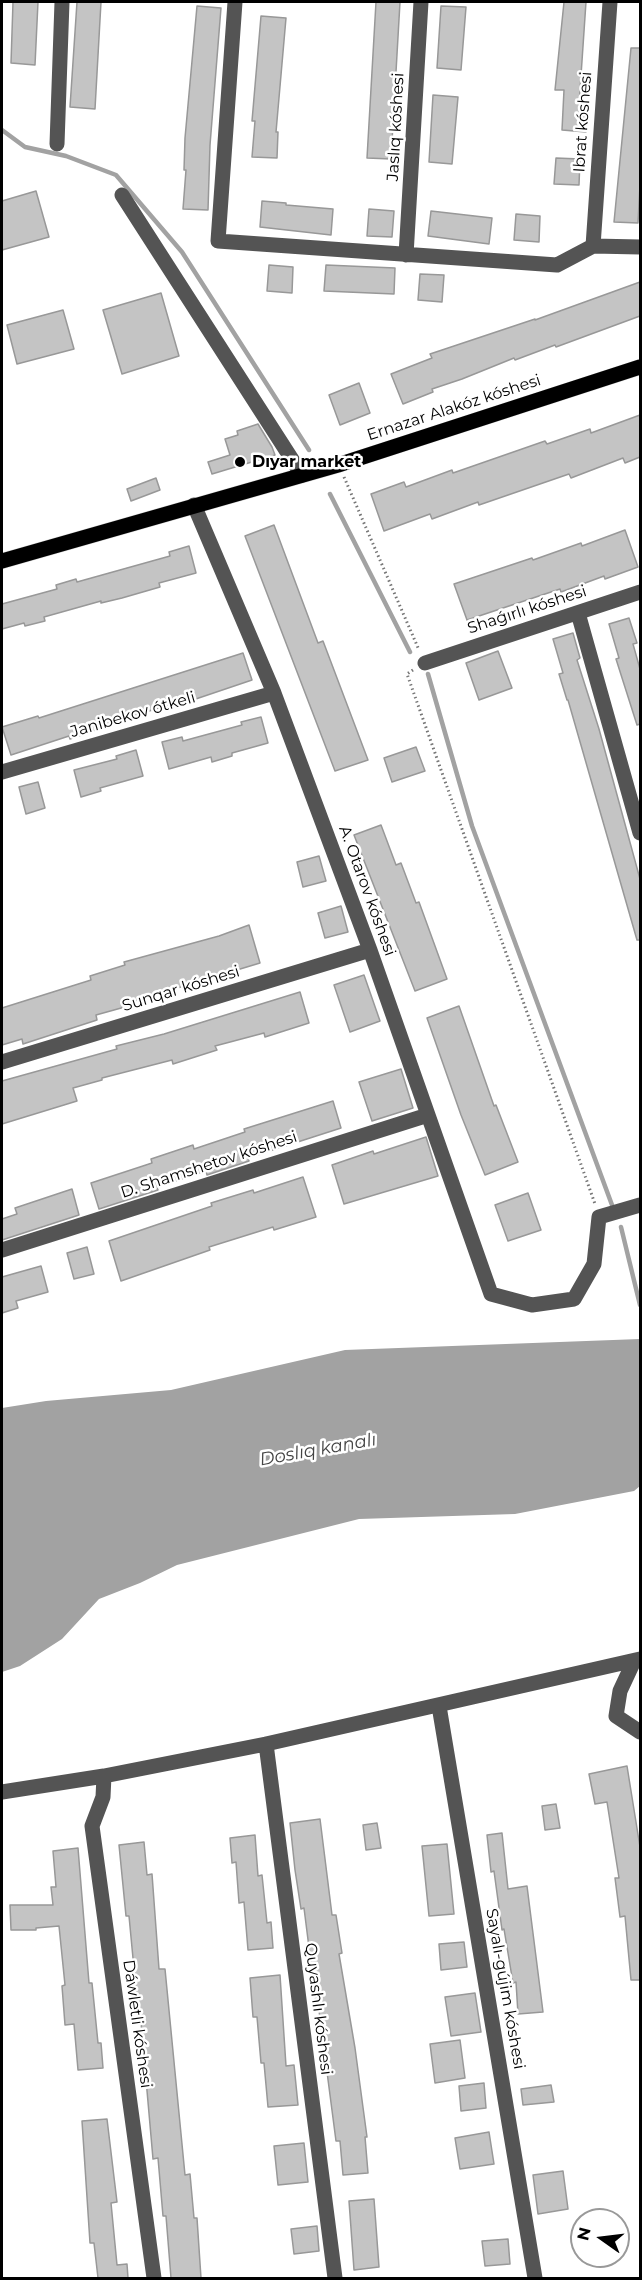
<!DOCTYPE html>
<meta charset="utf-8">
<style>
body{margin:0}
#map{position:relative;width:642px;height:2280px;overflow:hidden;background:#fff;font-family:Montserrat,sans-serif}
canvas{display:block}
.frame{position:absolute;inset:0;border:3px solid #000;pointer-events:none}
.north{position:absolute;left:570px;top:2208px;width:60px;height:60px;box-sizing:border-box;background:#fff;border:2px solid #999;border-radius:50%;rotate:284deg;font-size:16px;font-weight:700;line-height:24px;text-align:center;color:#000}
.north::after{content:'';display:block;margin:auto;width:21px;height:27px;background:#000;clip-path:polygon(50% 0,100% 100%,50% 72%,0 100%)}
</style>
<div id="map">
<canvas width="642" height="2280"></canvas>
<div class="frame"></div>
<div class="north">N</div>
</div>
<script>
const ctx = document.querySelector('canvas').getContext('2d');
ctx.lineJoin = 'round';
function fill(path, color) { ctx.fillStyle = color; ctx.fill(path, 'evenodd'); }
function stroke(path, color, width, dash) { ctx.strokeStyle = color; ctx.lineWidth = width; ctx.lineCap = dash ? 'butt' : 'round'; ctx.setLineDash(dash || []); ctx.stroke(path); }
function write(font, color, halo, rows, align = 'center') {
  ctx.font = font + ' Montserrat,sans-serif'; ctx.lineWidth = 5; ctx.setLineDash([]); ctx.textBaseline = 'middle'; ctx.strokeStyle = halo; ctx.fillStyle = color; for (const [text, x, y, turn = 0] of rows) {
    ctx.save(); ctx.translate(x, y); ctx.rotate((+turn || 0) * Math.PI / 180); ctx.textAlign = isNaN(turn) ? turn : align; if (halo) ctx.strokeText(text, 0, 0); ctx.fillText(text, 0, 0); ctx.restore();
  }
}
fill(new Path2D(`
 M 640,1339 L 640,1486 L 634,1491 L 515,1514 L 359,1519 L 177,1565 L 140,1583 L 99,1599 L 62,1639 L 20,1666 L 2,1672 L 2,1408 L 46,1401 L 171,1390 L 345,1350 Z`), '#a2a2a2');
stroke(new Path2D(`
 M 2,130 L 25,147 L 66,156 L 116,175 L 182,252 L 309,450
 M 330,494 L 410,652
 M 428,674 L 472,826 L 612,1205
 M 621,1227 L 640,1305`), '#a2a2a2', 4.5);
const building = new Path2D(`
 M 13,2 L 38,2 L 35,65 L 11,63 Z
 M 77,2 L 101,2 L 95,109 L 70,107 Z
 M 376,2 L 400,2 L 391,159 L 367,158 Z
 M 564,2 L 586,2 L 579,105 L 588,106 L 586,132 L 562,130 L 564,90 L 555,90 Z
 M 197,6 L 221,8 L 210,145 L 208,210 L 183,209 L 186,170 L 184,170 L 185,138 Z
 M 441,6 L 466,7 L 461,70 L 437,68 Z
 M 261,16 L 286,18 L 276,132 L 278,132 L 277,158 L 252,157 L 255,121 L 252,121 Z
 M 631,48 L 640,48 L 640,185 L 638,223 L 614,222 Z
 M 433,95 L 458,97 L 452,164 L 429,162 Z
 M 556,158 L 580,159 L 579,185 L 554,184 Z
 M 36,191 L 49,237 L 2,250 L 2,201 Z
 M 262,201 L 286,203 L 286,205 L 333,209 L 331,235 L 260,227 Z
 M 369,209 L 394,211 L 392,237 L 367,236 Z
 M 431,211 L 492,218 L 489,244 L 428,236 Z
 M 516,214 L 540,216 L 539,242 L 514,240 Z
 M 269,265 L 293,267 L 292,293 L 267,291 Z
 M 326,265 L 395,268 L 394,294 L 324,291 Z
 M 420,274 L 444,275 L 442,302 L 418,300 Z
 M 640,282 L 640,316 L 556,347 L 555,345 L 515,360 L 514,358 L 462,379 L 432,389 L 433,392 L 403,404 L 391,374 L 432,358 L 430,354 L 535,319 L 535,320 Z
 M 161,293 L 179,356 L 122,374 L 103,310 Z
 M 63,310 L 74,349 L 17,364 L 7,325 Z
 M 359,383 L 370,413 L 340,425 L 329,395 Z
 M 640,415 L 640,457 L 625,463 L 623,458 L 571,478 L 569,474 L 479,505 L 478,502 L 432,519 L 430,514 L 384,531 L 371,494 L 404,482 L 406,487 L 452,470 L 453,473 L 545,441 L 547,444 L 590,429 L 591,433 Z
 M 258,424 L 272,447 L 275,455 L 212,474 L 208,462 L 230,455 L 225,439 L 238,435 L 237,431 Z
 M 156,478 L 160,490 L 131,501 L 127,489 Z
 M 274,525 L 318,643 L 323,641 L 368,760 L 335,771 L 245,536 Z
 M 625,530 L 638,567 L 605,579 L 604,576 L 561,592 L 560,589 L 467,620 L 454,584 L 532,558 L 533,560 L 581,543 L 582,546 Z
 M 189,546 L 196,573 L 159,583 L 160,587 L 122,598 L 101,603 L 101,601 L 44,617 L 45,621 L 25,626 L 24,623 L 2,629 L 2,604 L 57,589 L 56,585 L 76,579 L 77,582 L 170,556 L 169,552 Z
 M 629,618 L 637,643 L 633,644 L 640,669 L 640,724 L 637,725 L 616,659 L 619,658 L 609,624 Z
 M 573,633 L 580,658 L 577,660 L 599,729 L 640,879 L 640,940 L 637,940 L 568,700 L 567,700 L 559,674 L 563,673 L 553,639 Z
 M 498,651 L 512,688 L 479,700 L 466,663 Z
 M 243,653 L 252,680 L 178,705 L 178,703 L 149,711 L 70,739 L 69,736 L 11,755 L 2,727 L 38,716 L 39,718 Z
 M 261,717 L 268,743 L 232,753 L 232,756 L 212,762 L 211,757 L 169,769 L 162,742 L 182,737 L 183,741 L 242,725 L 241,722 Z
 M 416,747 L 425,771 L 392,782 L 384,758 Z
 M 136,750 L 143,776 L 100,788 L 101,791 L 81,797 L 74,770 L 117,759 L 116,756 Z
 M 38,782 L 45,808 L 26,814 L 19,787 Z
 M 381,825 L 396,865 L 401,863 L 416,903 L 419,902 L 447,979 L 415,991 L 354,835 Z
 M 319,856 L 326,881 L 303,887 L 297,862 Z
 M 341,906 L 348,932 L 325,938 L 318,913 Z
 M 249,925 L 260,963 L 131,1002 L 132,1005 L 96,1015 L 97,1020 L 23,1044 L 22,1039 L 2,1045 L 2,1008 L 91,980 L 90,976 L 125,965 L 124,962 L 219,936 Z
 M 364,975 L 380,1021 L 350,1032 L 334,985 Z
 M 300,992 L 309,1023 L 265,1037 L 264,1033 L 215,1046 L 217,1050 L 173,1064 L 172,1060 L 102,1078 L 102,1080 L 73,1088 L 77,1101 L 2,1124 L 2,1081 L 117,1049 L 116,1046 L 164,1034 Z
 M 459,1006 L 494,1106 L 496,1105 L 518,1162 L 485,1175 L 461,1115 L 427,1018 Z
 M 401,1069 L 413,1108 L 372,1121 L 359,1082 Z
 M 333,1101 L 341,1128 L 248,1158 L 249,1161 L 207,1175 L 206,1171 L 157,1187 L 158,1190 L 99,1209 L 91,1183 L 152,1163 L 151,1159 L 193,1145 L 194,1149 L 245,1132 L 244,1129 Z
 M 426,1137 L 438,1176 L 344,1204 L 332,1165 L 373,1151 L 374,1154 Z
 M 303,1177 L 316,1217 L 274,1230 L 273,1227 L 209,1247 L 210,1250 L 121,1281 L 109,1241 L 212,1206 L 211,1203 L 253,1190 L 254,1193 Z
 M 72,1189 L 79,1215 L 2,1240 L 2,1219 L 17,1214 L 15,1208 Z
 M 528,1193 L 541,1230 L 508,1241 L 495,1205 Z
 M 87,1247 L 94,1274 L 74,1279 L 67,1253 Z
 M 41,1266 L 48,1292 L 16,1301 L 18,1308 L 2,1313 L 2,1277 Z
 M 627,1766 L 640,1847 L 640,1980 L 631,1980 L 625,1916 L 620,1917 L 615,1878 L 619,1878 L 607,1802 L 595,1804 L 589,1774 Z
 M 556,1804 L 560,1828 L 545,1830 L 542,1806 Z
 M 320,1819 L 332,1915 L 336,1915 L 342,1953 L 339,1954 L 355,2048 L 367,2137 L 365,2137 L 368,2173 L 343,2175 L 340,2141 L 336,2141 L 318,2003 L 316,2003 L 304,1908 L 301,1909 L 295,1870 L 290,1823 Z
 M 377,1823 L 381,1848 L 366,1850 L 363,1825 Z
 M 502,1833 L 508,1889 L 527,1886 L 543,2012 L 518,2014 L 516,1982 L 513,1983 L 504,1929 L 502,1930 L 494,1871 L 491,1872 L 487,1835 Z
 M 255,1835 L 258,1876 L 262,1875 L 267,1923 L 271,1922 L 273,1948 L 248,1950 L 244,1902 L 239,1903 L 236,1862 L 232,1863 L 230,1838 Z
 M 144,1842 L 147,1875 L 152,1874 L 159,1969 L 165,1969 L 185,2175 L 190,2174 L 194,2218 L 197,2218 L 201,2278 L 171,2278 L 166,2216 L 163,2216 L 158,2158 L 153,2159 L 140,2011 L 138,2011 L 129,1916 L 126,1916 L 119,1845 Z
 M 447,1844 L 454,1914 L 429,1916 L 422,1846 Z
 M 78,1848 L 89,1983 L 92,1983 L 98,2043 L 101,2043 L 103,2068 L 78,2070 L 74,2024 L 65,2025 L 62,1986 L 65,1985 L 59,1926 L 36,1928 L 36,1930 L 11,1930 L 10,1905 L 53,1905 L 51,1887 L 56,1887 L 53,1851 Z
 M 464,1942 L 467,1967 L 441,1970 L 439,1944 Z
 M 280,1975 L 286,2066 L 294,2065 L 298,2105 L 268,2107 L 264,2063 L 261,2063 L 257,2017 L 253,2017 L 250,1978 Z
 M 475,1993 L 481,2032 L 451,2036 L 445,1997 Z
 M 460,2040 L 465,2078 L 435,2083 L 430,2044 Z
 M 484,2083 L 486,2108 L 461,2111 L 459,2086 Z
 M 551,2085 L 554,2102 L 523,2105 L 521,2089 Z
 M 107,2119 L 117,2202 L 111,2203 L 117,2265 L 127,2264 L 128,2278 L 98,2278 L 94,2243 L 90,2243 L 82,2121 Z
 M 489,2132 L 494,2164 L 460,2169 L 455,2138 Z
 M 304,2143 L 308,2182 L 278,2185 L 274,2146 Z
 M 563,2171 L 568,2209 L 538,2214 L 533,2175 Z
 M 374,2199 L 379,2267 L 354,2270 L 349,2201 Z
 M 317,2226 L 319,2251 L 294,2254 L 291,2229 Z
 M 508,2239 L 510,2264 L 485,2266 L 482,2241 Z`);
fill(building, '#c4c4c4');
stroke(building, '#989898', 1.5);
const major = new Path2D(`
 M 2,561 L 338,465 L 640,367`);
stroke(major, '#dbdbdb', 16);
stroke(new Path2D(`
 M 344,477 L 419,650
 M 413,670 L 407,674 L 595,1204`), '#767676', 3, [1.5, 3]);
stroke(new Path2D(`
 M 235,2 L 218,241 L 557,265 L 593,246 L 640,247
 M 57,144 L 62,2
 M 122,195 L 302,475
 M 593,246 L 610,2
 M 406,255 L 421,2
 M 194,505 L 274,693 L 370,950 L 491,1294 L 532,1305 L 574,1299 L 594,1264 L 599,1217 L 640,1205
 M 578,613 L 640,833
 M 425,663 L 640,592
 M 2,772 L 274,693
 M 2,1062 L 370,950
 M 2,1250 L 428,1115
 M 634,1661 L 620,1691 L 616,1716 L 640,1732
 M 439,1706 L 535,2278
 M 266,1744 L 335,2278
 M 104,1776 L 103,1797 L 92,1826 L 154,2278
 M 2,1792 L 104,1776 L 266,1744 L 640,1659`), '#545454', 15);
stroke(major, '#000', 15);
for (const [x, y, r, color] of [
 [240,462,6,"#000"]
]) { const dot = new Path2D(); dot.arc(x, y, r, 0, 2 * Math.PI); ctx.fillStyle = color; ctx.fill(dot); stroke(dot, '#fff', 2); }
write('16px', '#000', '#fff', [
 ["Ibrat kóshesi",583,122,-86],
 ["Jaslıq kóshesi",396,127,-87],
 ["Ernazar Alakóz kóshesi",454,408,-18],
 ["Shaǵırlı kóshesi",527,610,-18],
 ["Janibekov ótkeli",133,715,-16],
 ["A. Otarov kóshesi",367,891,70],
 ["Sunqar kóshesi",181,989,-17],
 ["D. Shamshetov kóshesi",209,1165,-18],
 ["Sayalı-gújim kóshesi",505,1989,80],
 ["Quyashlı kóshesi",318,2009,83],
 ["Dáwletli kóshesi",137,2024,82]
]);
write('bold 16px', '#000', '#fff', [
 ["Dıyar market",252,462]
], 'left');
write('italic 18px', '#434343', '#fff', [
 ["Doslıq kanalı",318,1450,-10]
]);
</script>
